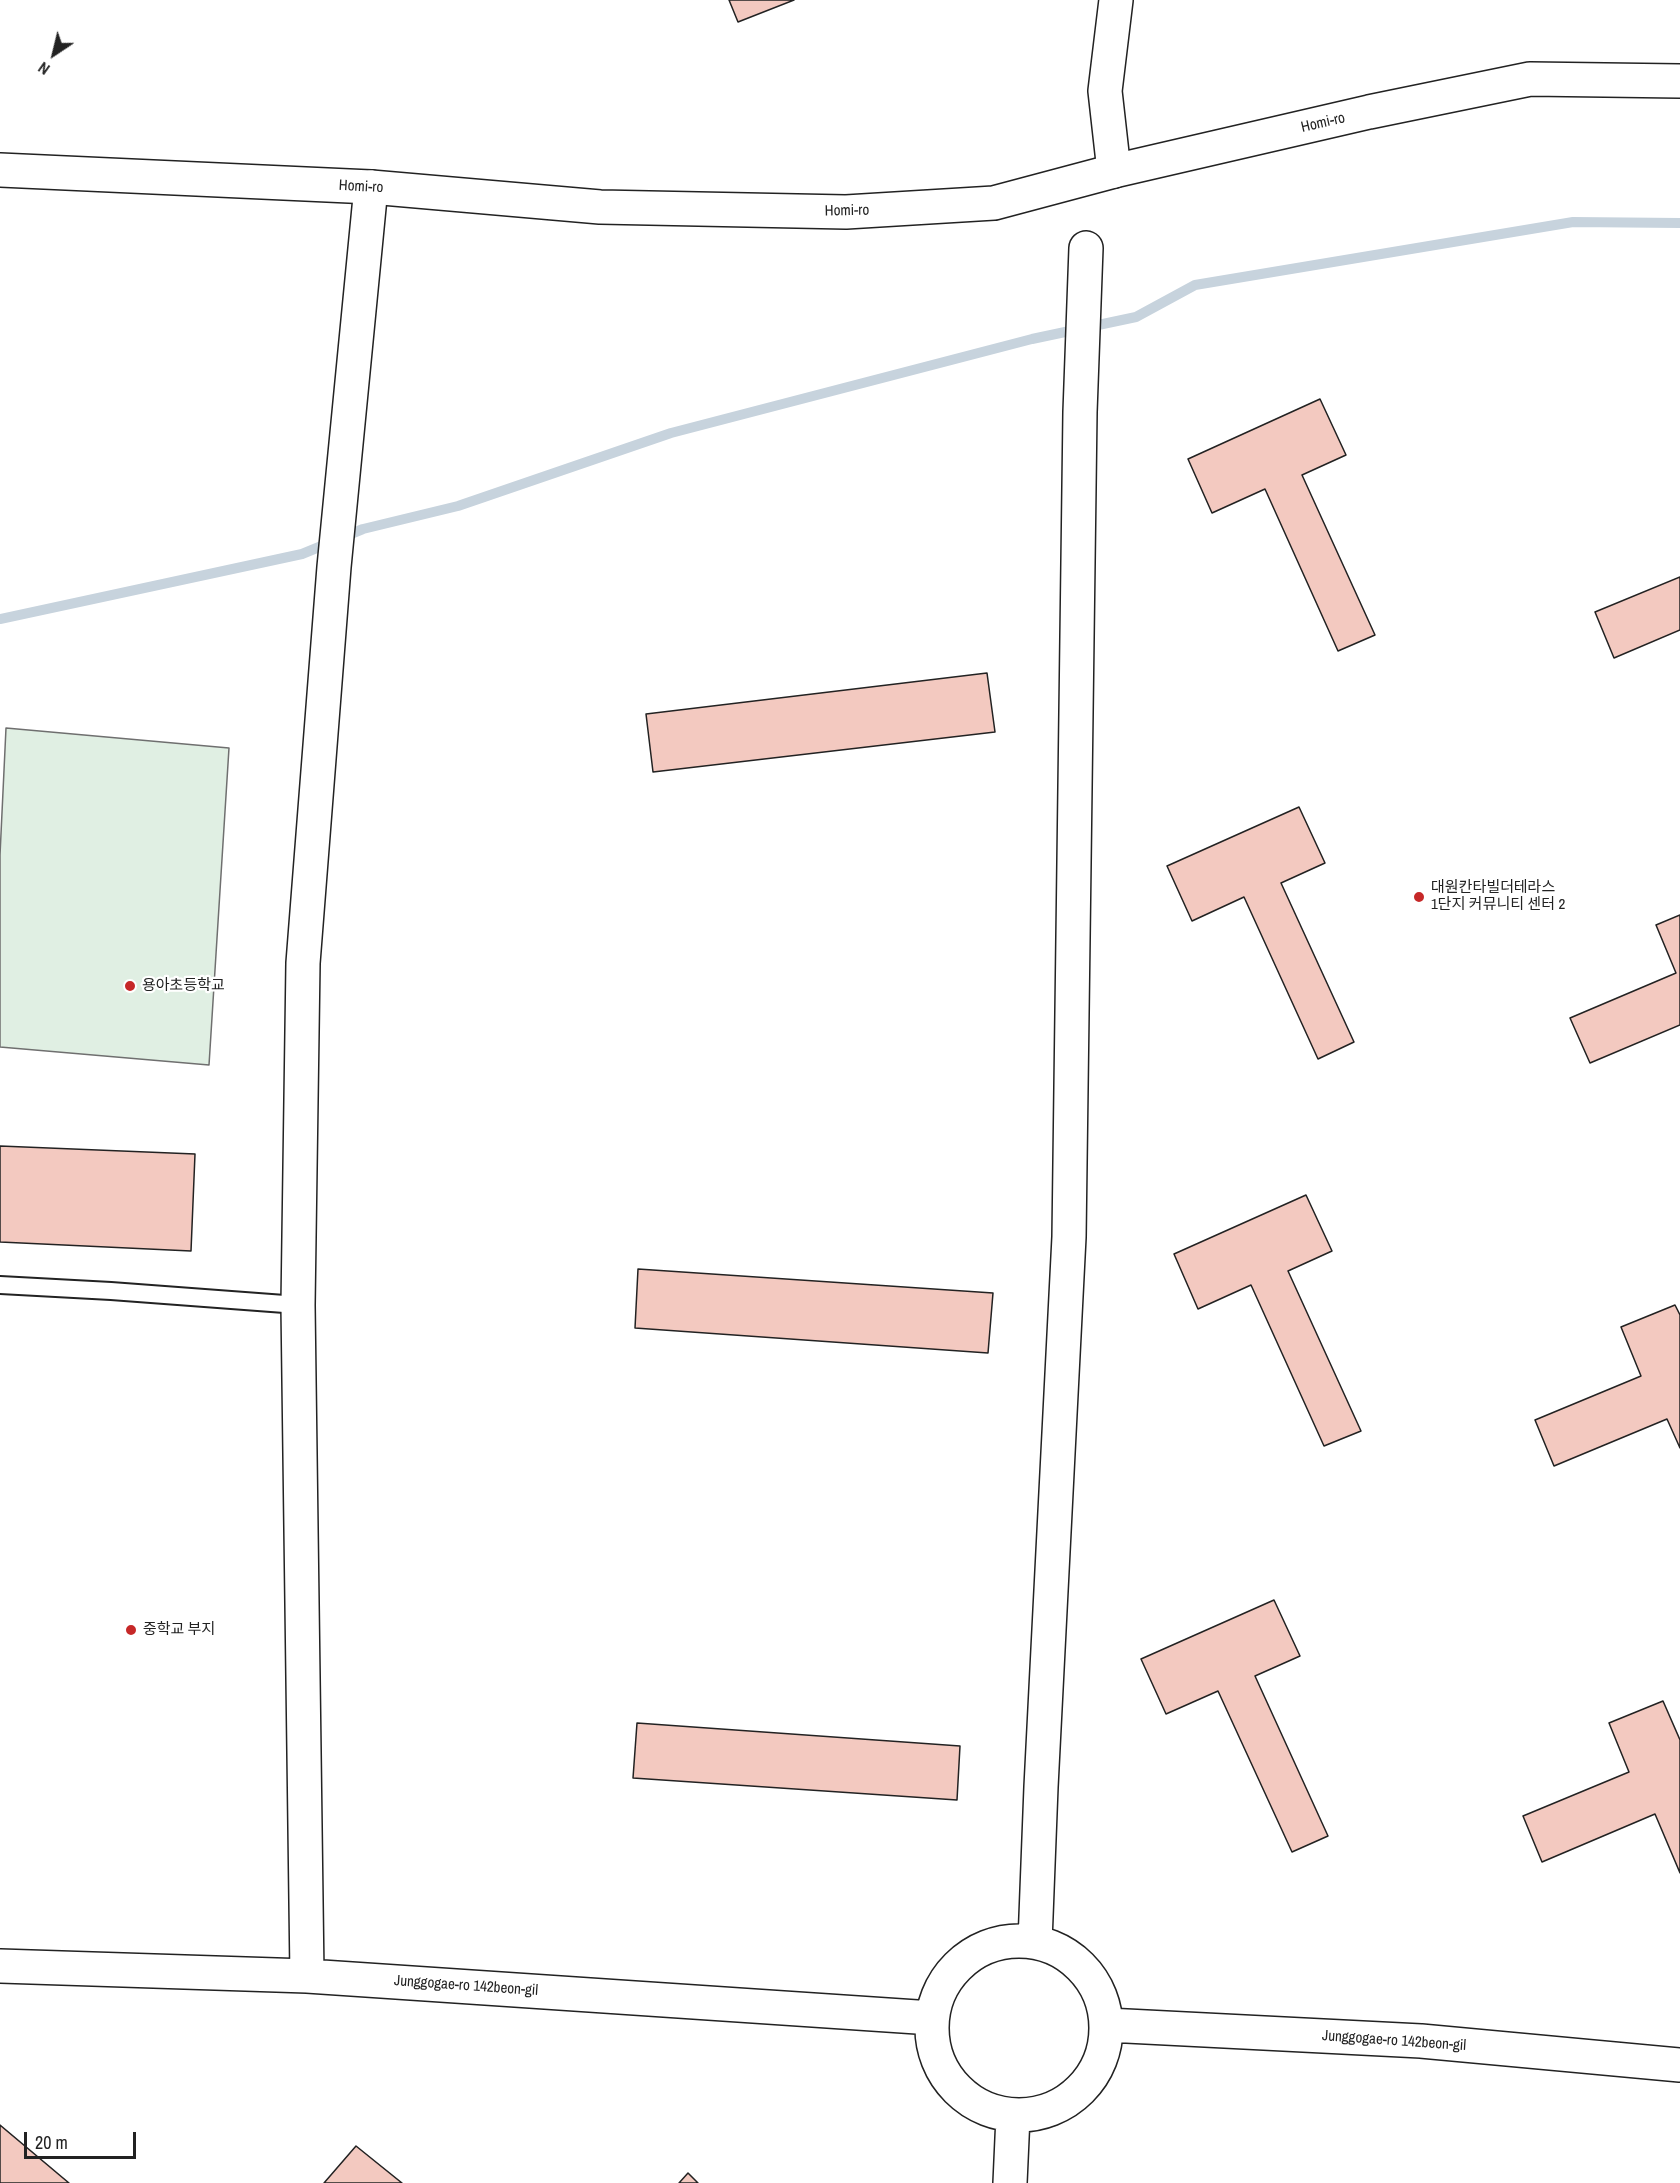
<!DOCTYPE html>
<meta charset="utf-8">
<style>
body{margin:0}
#map{position:relative;width:1680px;height:2183px;overflow:hidden;background:#fff;font-family:"Archivo Narrow",sans-serif}
canvas{display:block}
.north{position:absolute;left:24px;top:24px;width:60px;height:60px;-webkit-text-stroke:4px #fff;paint-order:stroke;rotate:215deg;font-size:16px;font-weight:700;line-height:24px;text-align:center;color:#222}
.north::after{content:'';display:block;margin:auto;width:21px;height:27px;background:#222;clip-path:polygon(50% 0,100% 100%,50% 72%,0 100%)}
.scale{position:absolute;left:24px;top:2132px;width:112px;height:27px;box-sizing:border-box;border:3px solid #222;border-top:0;padding-left:8px;font-size:18px;line-height:21px;white-space:nowrap;color:#222;-webkit-text-stroke:4px #fff;paint-order:stroke}
</style>
<div id="map">
<canvas width="1680" height="2183"></canvas>
<div class="north">N</div>
<div class="scale">20 m</div>
</div>
<script>
const ctx = document.querySelector('canvas').getContext('2d');
ctx.lineJoin = 'round';
function fill(path, color) { ctx.fillStyle = color; ctx.fill(path, 'evenodd'); }
function stroke(path, color, width, dash) { ctx.strokeStyle = color; ctx.lineWidth = width; ctx.lineCap = dash ? 'butt' : 'round'; ctx.setLineDash(dash || []); ctx.stroke(path); }
function write(font, color, halo, rows, align = 'center') {
  ctx.font = font + ' "Archivo Narrow","Noto Sans KR",sans-serif'; ctx.lineWidth = 4.5; ctx.setLineDash([]); ctx.textBaseline = 'middle'; ctx.strokeStyle = halo; ctx.fillStyle = color; for (const [text, x, y, turn = 0] of rows) {
    ctx.save(); ctx.translate(x, y); ctx.rotate((+turn || 0) * Math.PI / 180); ctx.textAlign = isNaN(turn) ? turn : align; if (halo) ctx.strokeText(text, 0, 0); ctx.fillText(text, 0, 0); ctx.restore();
  }
}
const green = new Path2D(`
 M 6,728 L 229,748 L 209,1065 L 0,1047 L 0,855 Z`);
fill(green, '#e0efe3');
stroke(green, '#6f6f6f', 1.5);
stroke(new Path2D(`
 M 0,619 L 302,554 L 363,529 L 458,506 L 671,433 L 1032,339 L 1136,317 L 1195,285 L 1573,222 L 1680,223`), '#c7d3dd', 10);
const building = new Path2D(`
 M 729,0 L 794,0 L 738,22 Z
 M 1320,399 L 1346,455 L 1302,475 L 1375,635 L 1338,651 L 1265,489 L 1212,513 L 1188,459 Z
 M 1680,577 L 1680,630 L 1614,658 L 1595,612 Z
 M 987,673 L 995,732 L 653,772 L 646,714 Z
 M 1299,807 L 1325,863 L 1281,883 L 1354,1042 L 1318,1059 L 1244,897 L 1192,921 L 1167,866 Z
 M 1680,915 L 1680,1025 L 1590,1063 L 1570,1018 L 1676,973 L 1656,925 Z
 M 0,1146 L 195,1154 L 191,1251 L 0,1242 Z
 M 1306,1195 L 1332,1251 L 1288,1271 L 1361,1431 L 1324,1446 L 1251,1285 L 1198,1309 L 1174,1254 Z
 M 638,1269 L 993,1293 L 988,1353 L 635,1328 Z
 M 1675,1305 L 1680,1315 L 1680,1448 L 1667,1419 L 1554,1466 L 1535,1420 L 1641,1376 L 1621,1327 Z
 M 1274,1600 L 1300,1656 L 1255,1676 L 1328,1836 L 1292,1852 L 1218,1691 L 1166,1714 L 1141,1659 Z
 M 1663,1701 L 1680,1740 L 1680,1873 L 1655,1814 L 1542,1862 L 1523,1816 L 1629,1772 L 1609,1723 Z
 M 637,1723 L 960,1746 L 957,1800 L 633,1778 Z
 M 0,2125 L 69,2183 L 0,2183 Z
 M 356,2146 L 402,2183 L 324,2183 Z
 M 688,2173 L 698,2183 L 679,2183 Z`);
fill(building, '#f3c9c0');
stroke(building, '#222', 1.5);
const lane = new Path2D(`
 M 0,1285 L 111,1291 L 298,1305`);
const street = new Path2D(`
 M 1114,171 L 1105,91 L 1116,0
 M932 2028a87 87 0 1 1 174 0a87 87 0 1 1-174 0Z
 M 1035,1942 L 1041,1787 L 1069,1237 L 1080,412 L 1086,248
 M 0,1966 L 307,1976 L 932,2018
 M 307,1976 L 298,1305 L 303,963 L 334,567 L 371,187
 M 1107,2025 L 1421,2041 L 1680,2065
 M 1010,2183 L 1013,2116`);
const secondary = new Path2D(`
 M 0,170 L 371,187 L 600,207 L 846,212 L 994,203 L 1114,171 L 1369,112 L 1530,79 L 1680,81`);
stroke(lane, '#222', 20);
stroke(street, '#222', 36);
stroke(secondary, '#222', 36);
stroke(lane, '#fff', 16);
stroke(street, '#fff', 33);
stroke(secondary, '#fff', 33);
for (const [x, y, r, color] of [
 [1419,897,6,"#c62828"],
 [130,986,6,"#c62828"],
 [131,1630,6,"#c62828"]
]) { const dot = new Path2D(); dot.arc(x, y, r, 0, 2 * Math.PI); ctx.fillStyle = color; ctx.fill(dot); stroke(dot, '#fff', 2); }
write('15px', '#222', '#fff', [
 ["Homi-ro",1323,123,-13],
 ["Homi-ro",361,187,3],
 ["Homi-ro",847,211,-1],
 ["Junggogae-ro 142beon-gil",466,1986,4],
 ["Junggogae-ro 142beon-gil",1394,2041,4]
]);
write('15px', '#222', '#fff', [
 ["대원칸타빌더테라스",1431,888],
 ["1단지 커뮤니티 센터 2",1431,905],
 ["용아초등학교",142,986],
 ["중학교 부지",143,1630]
], 'left');
</script>
